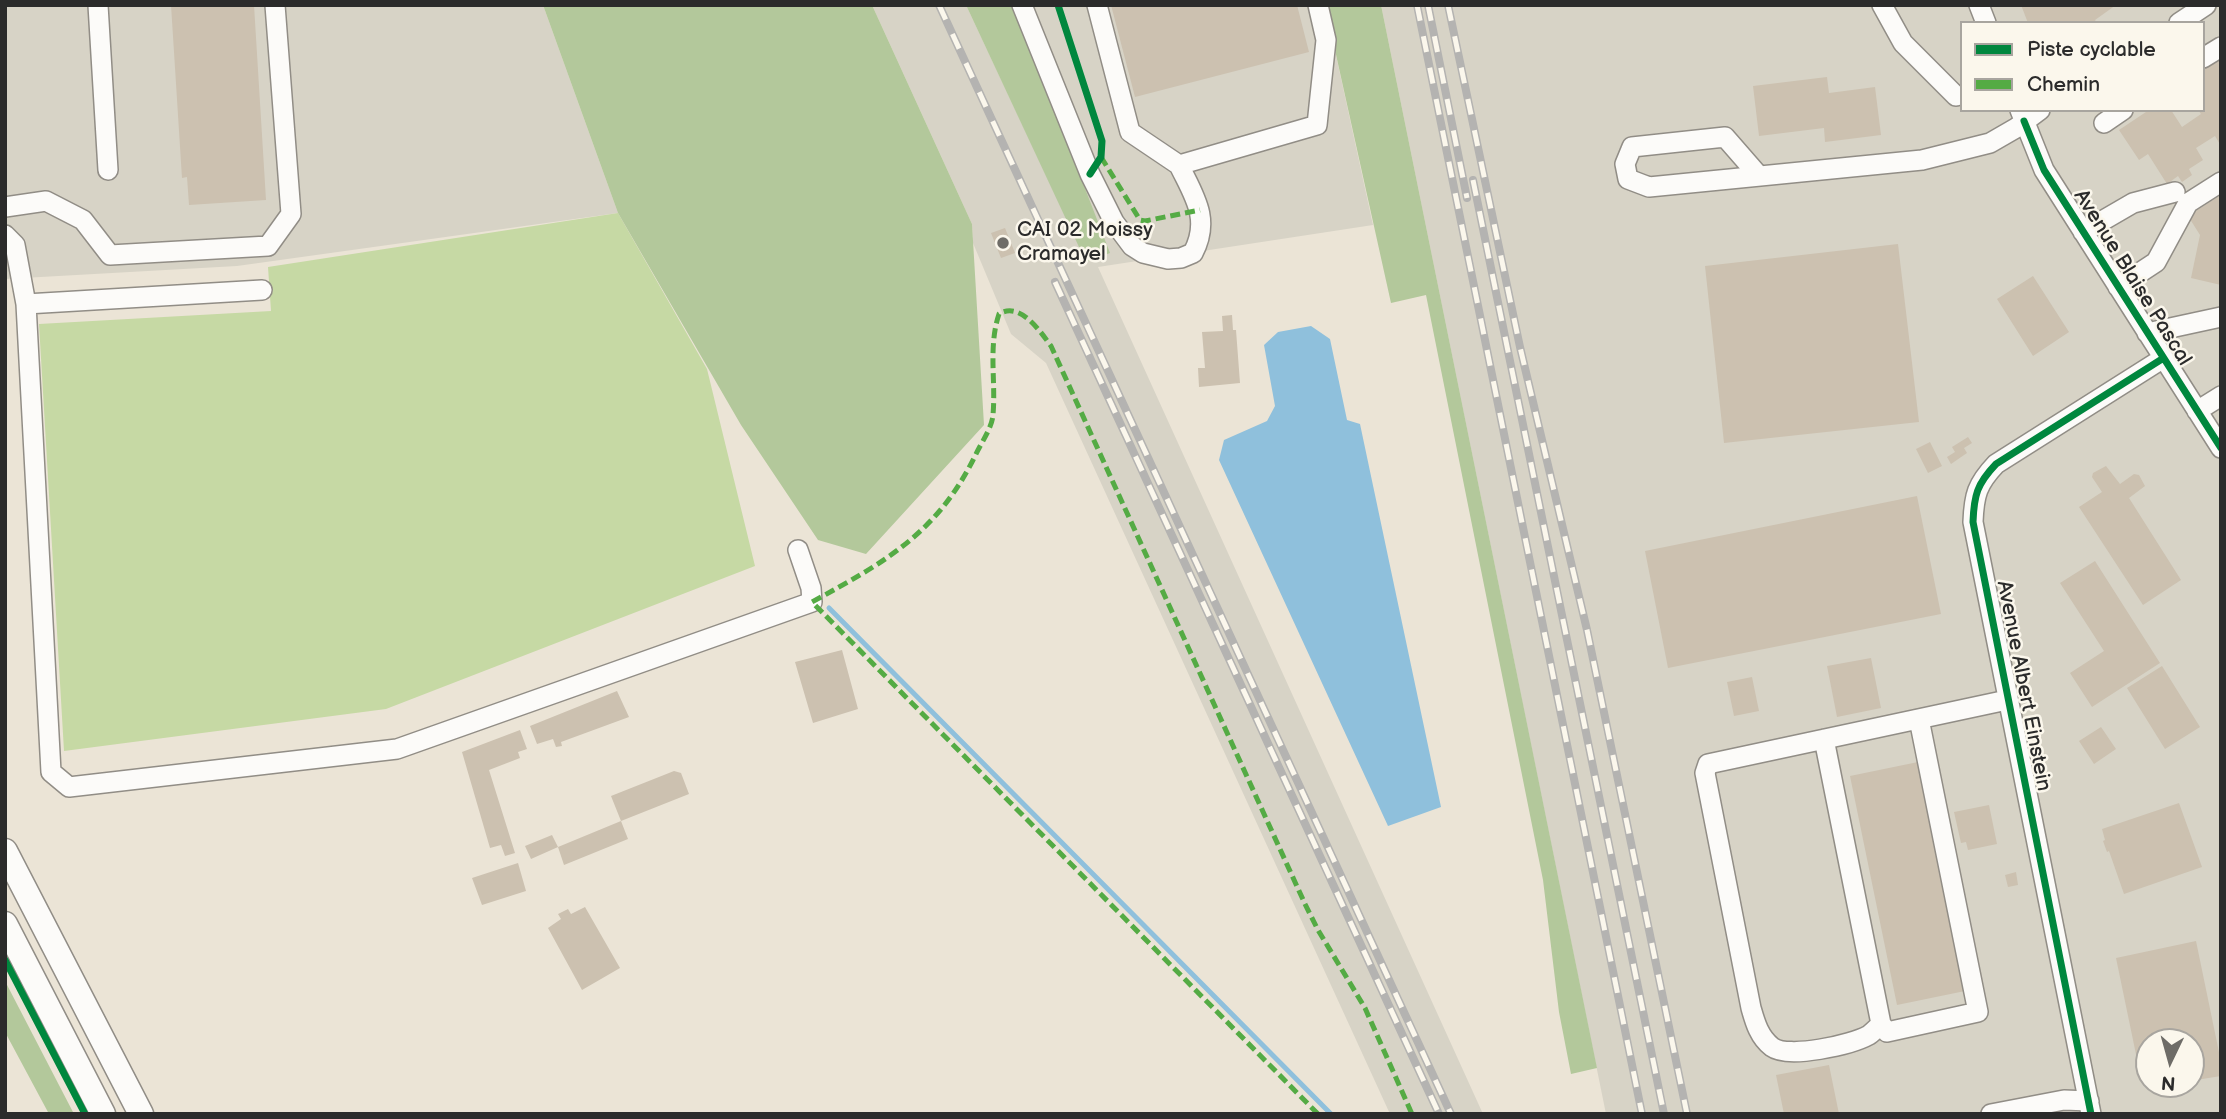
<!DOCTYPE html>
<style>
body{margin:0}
#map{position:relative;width:2226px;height:1119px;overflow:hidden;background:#ebe4d6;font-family:"Balsamiq Sans",sans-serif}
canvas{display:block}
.frame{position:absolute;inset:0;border:7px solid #2b2b2b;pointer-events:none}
.legend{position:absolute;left:1960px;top:21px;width:245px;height:91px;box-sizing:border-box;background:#fbf7ec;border:2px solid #a8a59f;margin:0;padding:9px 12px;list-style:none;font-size:21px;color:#2b2b2b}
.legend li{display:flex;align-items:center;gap:14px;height:35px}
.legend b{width:35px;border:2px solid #a8a59f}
.north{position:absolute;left:2135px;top:1028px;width:70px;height:70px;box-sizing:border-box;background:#fbf7ec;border:2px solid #a8a59f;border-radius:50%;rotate:185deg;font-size:19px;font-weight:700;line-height:28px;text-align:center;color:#2b2b2b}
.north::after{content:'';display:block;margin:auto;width:24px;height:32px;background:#6e6c67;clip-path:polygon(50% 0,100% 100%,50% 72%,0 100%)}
</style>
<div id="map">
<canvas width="2226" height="1119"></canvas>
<div class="frame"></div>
<ul class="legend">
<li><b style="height:9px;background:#00873e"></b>Piste cyclable</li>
<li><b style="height:9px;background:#54ab44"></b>Chemin</li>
</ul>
<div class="north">N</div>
</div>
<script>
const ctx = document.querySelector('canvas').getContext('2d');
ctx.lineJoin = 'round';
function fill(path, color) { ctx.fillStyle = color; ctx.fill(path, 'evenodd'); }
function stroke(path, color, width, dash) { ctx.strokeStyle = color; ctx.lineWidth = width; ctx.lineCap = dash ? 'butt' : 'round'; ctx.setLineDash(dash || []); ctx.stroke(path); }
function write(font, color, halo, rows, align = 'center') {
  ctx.font = font + ' "Balsamiq Sans",sans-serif'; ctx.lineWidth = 5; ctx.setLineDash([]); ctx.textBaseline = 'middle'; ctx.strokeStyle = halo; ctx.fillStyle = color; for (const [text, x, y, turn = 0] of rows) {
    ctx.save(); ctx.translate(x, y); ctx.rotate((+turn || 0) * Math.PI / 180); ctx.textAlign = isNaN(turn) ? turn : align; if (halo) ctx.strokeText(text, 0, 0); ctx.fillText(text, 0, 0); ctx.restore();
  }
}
fill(new Path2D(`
 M 5,5 L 543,5 L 618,213 L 237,266 L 5,279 Z
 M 872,5 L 966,5 L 1087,262 L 977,5 L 1325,5 L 1373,225 L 1098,267 L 1483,1114 L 1390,1114 L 1046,363 L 1011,334 L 973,243 L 972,224 Z
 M 1381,5 L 2221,5 L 2221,1114 L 1606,1114 ZM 1962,23 L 2203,23 L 2203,110 L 1962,110 ZM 2149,1042 L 2191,1042 L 2191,1084 L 2149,1084 Z`), '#d7d3c6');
fill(new Path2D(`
 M 618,213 L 707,369 L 755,566 L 386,709 L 64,751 L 39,324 L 271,311 L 268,267 Z`), '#c6d9a4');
fill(new Path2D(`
 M 543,5 L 872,5 L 972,224 L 984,425 L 866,554 L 818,540 L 741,425 L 618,213 Z
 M 966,5 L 1014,5 L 1110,253 L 1086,262 Z
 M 1325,5 L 1381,5 L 1597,1068 L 1571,1074 L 1559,1012 L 1543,880 L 1426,295 L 1391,303 Z
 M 5,981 L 74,1114 L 49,1114 L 5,1032 Z`), '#b3c89b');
fill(new Path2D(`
 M 1311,326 L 1330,339 L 1347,420 L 1360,424 L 1441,807 L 1388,826 L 1219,460 L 1224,440 L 1267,421 L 1275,406 L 1264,345 L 1278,332 Z`), '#8fc0dc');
stroke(new Path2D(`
 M 829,608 L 1331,1114`), '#8fc0dc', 5);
fill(new Path2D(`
 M 171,5 L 254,5 L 266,200 L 189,205 L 187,177 L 182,178 Z
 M 1111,5 L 1297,5 L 1309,52 L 1135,97 Z
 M 2021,5 L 2116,5 L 2095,20 L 2097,23 L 2028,23 Z
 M 2221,58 L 2221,146 L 2215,136 L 2196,148 L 2203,160 L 2189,169 L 2192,175 L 2182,182 L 2178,176 L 2167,184 L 2148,154 L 2139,160 L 2119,130 L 2149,110 L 2171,110 L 2182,127 L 2201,114 L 2198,110 L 2203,110 L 2203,69 Z
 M 1827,77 L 1829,93 L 1875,87 L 1881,135 L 1825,142 L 1824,128 L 1759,136 L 1753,86 Z
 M 2221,195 L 2221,285 L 2191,278 L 2200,235 L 2188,216 Z
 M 1005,228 L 1015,253 L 1001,258 L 991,233 Z
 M 1898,244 L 1919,422 L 1724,443 L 1705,266 Z
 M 2033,276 L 2069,332 L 2033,356 L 1997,299 Z
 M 1232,315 L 1233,330 L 1236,330 L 1240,383 L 1199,387 L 1198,368 L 1205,368 L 1202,332 L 1223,331 L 1222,316 Z
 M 1968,437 L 1972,443 L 1964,448 L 1967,453 L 1951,464 L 1947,457 L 1955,452 L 1952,447 Z
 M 1930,442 L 1942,466 L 1928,473 L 1916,449 Z
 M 2106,466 L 2120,484 L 2134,474 L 2139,475 L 2145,486 L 2129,498 L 2181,580 L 2143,605 L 2079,507 L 2102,492 L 2092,477 L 2093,473 Z
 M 1917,496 L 1941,614 L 1668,668 L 1645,551 Z
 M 2095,561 L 2160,663 L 2092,707 L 2070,673 L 2104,651 L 2060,583 Z
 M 842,650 L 858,709 L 813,723 L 795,662 Z
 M 1871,658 L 1881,708 L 1837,717 L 1827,666 Z
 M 2162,666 L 2200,727 L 2165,749 L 2127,688 Z
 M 1752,677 L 1759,711 L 1734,716 L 1727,682 Z
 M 617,691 L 629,717 L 561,742 L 562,746 L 556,747 L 553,739 L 537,744 L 530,726 Z
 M 2101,727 L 2116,749 L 2094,764 L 2079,741 Z
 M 520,730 L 527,749 L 518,752 L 520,758 L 489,770 L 515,853 L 505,856 L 501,845 L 490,848 L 462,752 Z
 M 1918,762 L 1965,991 L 1897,1005 L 1850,776 Z
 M 674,771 L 681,773 L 689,794 L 621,821 L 611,796 Z
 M 2179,803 L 2202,867 L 2124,894 L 2109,851 L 2107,852 L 2103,841 L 2105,840 L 2102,829 Z
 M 1989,805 L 1997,844 L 1968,850 L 1966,842 L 1961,843 L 1954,812 Z
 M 621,821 L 628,839 L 564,865 L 558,847 Z
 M 552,835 L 558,847 L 531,859 L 525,846 Z
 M 518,863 L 526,891 L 482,905 L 472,878 Z
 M 2016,872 L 2018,885 L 2008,887 L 2005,875 Z
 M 585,907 L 620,968 L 582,990 L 548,928 L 561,919 L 558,914 L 568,909 L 571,914 Z
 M 2196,941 L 2221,1062 L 2221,1076 L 2196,1080 L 2191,1058 L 2191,1042 L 2149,1042 L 2149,1062 L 2138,1064 L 2116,958 Z
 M 1829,1065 L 1839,1114 L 1784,1114 L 1776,1075 Z`), '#ccc1b0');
const minor = new Path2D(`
 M 98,5 L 108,170
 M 1022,5 L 1090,174 L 1114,222 L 1132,246 L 1143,253 L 1168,259 L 1181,258 L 1193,253 C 1211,219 1194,196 1179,165
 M 1097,5 L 1130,132 L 1179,165 L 1317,125 L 1326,40 L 1318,5
 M 1882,5 L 1903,43 L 1956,96
 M 1979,5 L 1986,23
 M 2179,23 L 2206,5
 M 2203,58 L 2221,47
 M 2020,110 L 2044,170 L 2221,448
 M 2104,123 L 2123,110
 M 1759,176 L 1725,137 L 1632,147 L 1625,164 L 1628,179 L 1649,187 L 1922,160 L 1990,143 L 2016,128 L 2040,110
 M 5,207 L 46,201 L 83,220 L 110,255 L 268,246 L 291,214 L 275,5
 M 2083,232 L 2133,203 L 2175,192
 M 5,235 L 15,245 L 26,304 L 51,772 L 69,787 L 397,749 L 812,602 L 811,588 L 798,550
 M 2118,287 L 2156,262 L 2188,203 L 2221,182
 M 26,304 L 262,290
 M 2147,333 L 2221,317
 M 2197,411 L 2221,396
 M 1824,739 L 1881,1024 L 1887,1032 L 1978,1012 L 1919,719
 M 1881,1024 C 1877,1028 1873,1032 1869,1035 C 1851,1045 1788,1059 1772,1047 C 1759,1037 1755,1022 1751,1008 L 1705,773 L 1708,764 L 2007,700
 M 1991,1114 L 2064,1100 L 2089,1101
 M 2091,1114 L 1973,522 C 1974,495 1977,484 1996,464 L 2162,359`);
const major = new Path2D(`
 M 5,851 L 141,1114
 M 5,924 L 103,1114`);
stroke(minor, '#918d86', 22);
stroke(major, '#918d86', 27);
stroke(minor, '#fcfbf9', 19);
stroke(major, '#fcfbf9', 24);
const rail = new Path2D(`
 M 939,5 L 1451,1114
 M 1417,5 L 1642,1114
 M 1428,5 L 1467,198
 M 1448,5 L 1520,347 L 1587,630 L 1687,1114
 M 1473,180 L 1664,1114
 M 1055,282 L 1439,1114`);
stroke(rail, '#b4b3b1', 8);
stroke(rail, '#fbf7ec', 5, [16]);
stroke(new Path2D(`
 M 1101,157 L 1140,220 L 1145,221 L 1200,210
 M 1318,1114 L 812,602 C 885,562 938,533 976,454 C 981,443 992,428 993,415 C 996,381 988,347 999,314 C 1020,301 1040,331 1051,346 L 1305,904 L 1318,930 L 1365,1008 L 1412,1114`), '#54ab44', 5, [10, 5]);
stroke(new Path2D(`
 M 1058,5 L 1102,141 L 1101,157 L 1090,174
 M 2024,121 L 2044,170 L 2221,448
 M 5,960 L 85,1114
 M 2091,1114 L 1973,522 C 1974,495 1977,484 1996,464 L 2162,359`), '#00873e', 7);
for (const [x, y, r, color] of [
 [1003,243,7,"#6e6c67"]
]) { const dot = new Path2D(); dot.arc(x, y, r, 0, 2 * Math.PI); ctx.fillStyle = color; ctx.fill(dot); stroke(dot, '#fbf7ec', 2.5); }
write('21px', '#2b2b2b', '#fbf7ec', [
 ["CAI 02 Moissy",1017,231],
 ["Cramayel",1017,255]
], 'left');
write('21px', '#2b2b2b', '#fbf7ec', [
 ["Avenue Blaise Pascal",2132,278,58],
 ["Avenue Albert Einstein",2023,686,79]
]);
</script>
